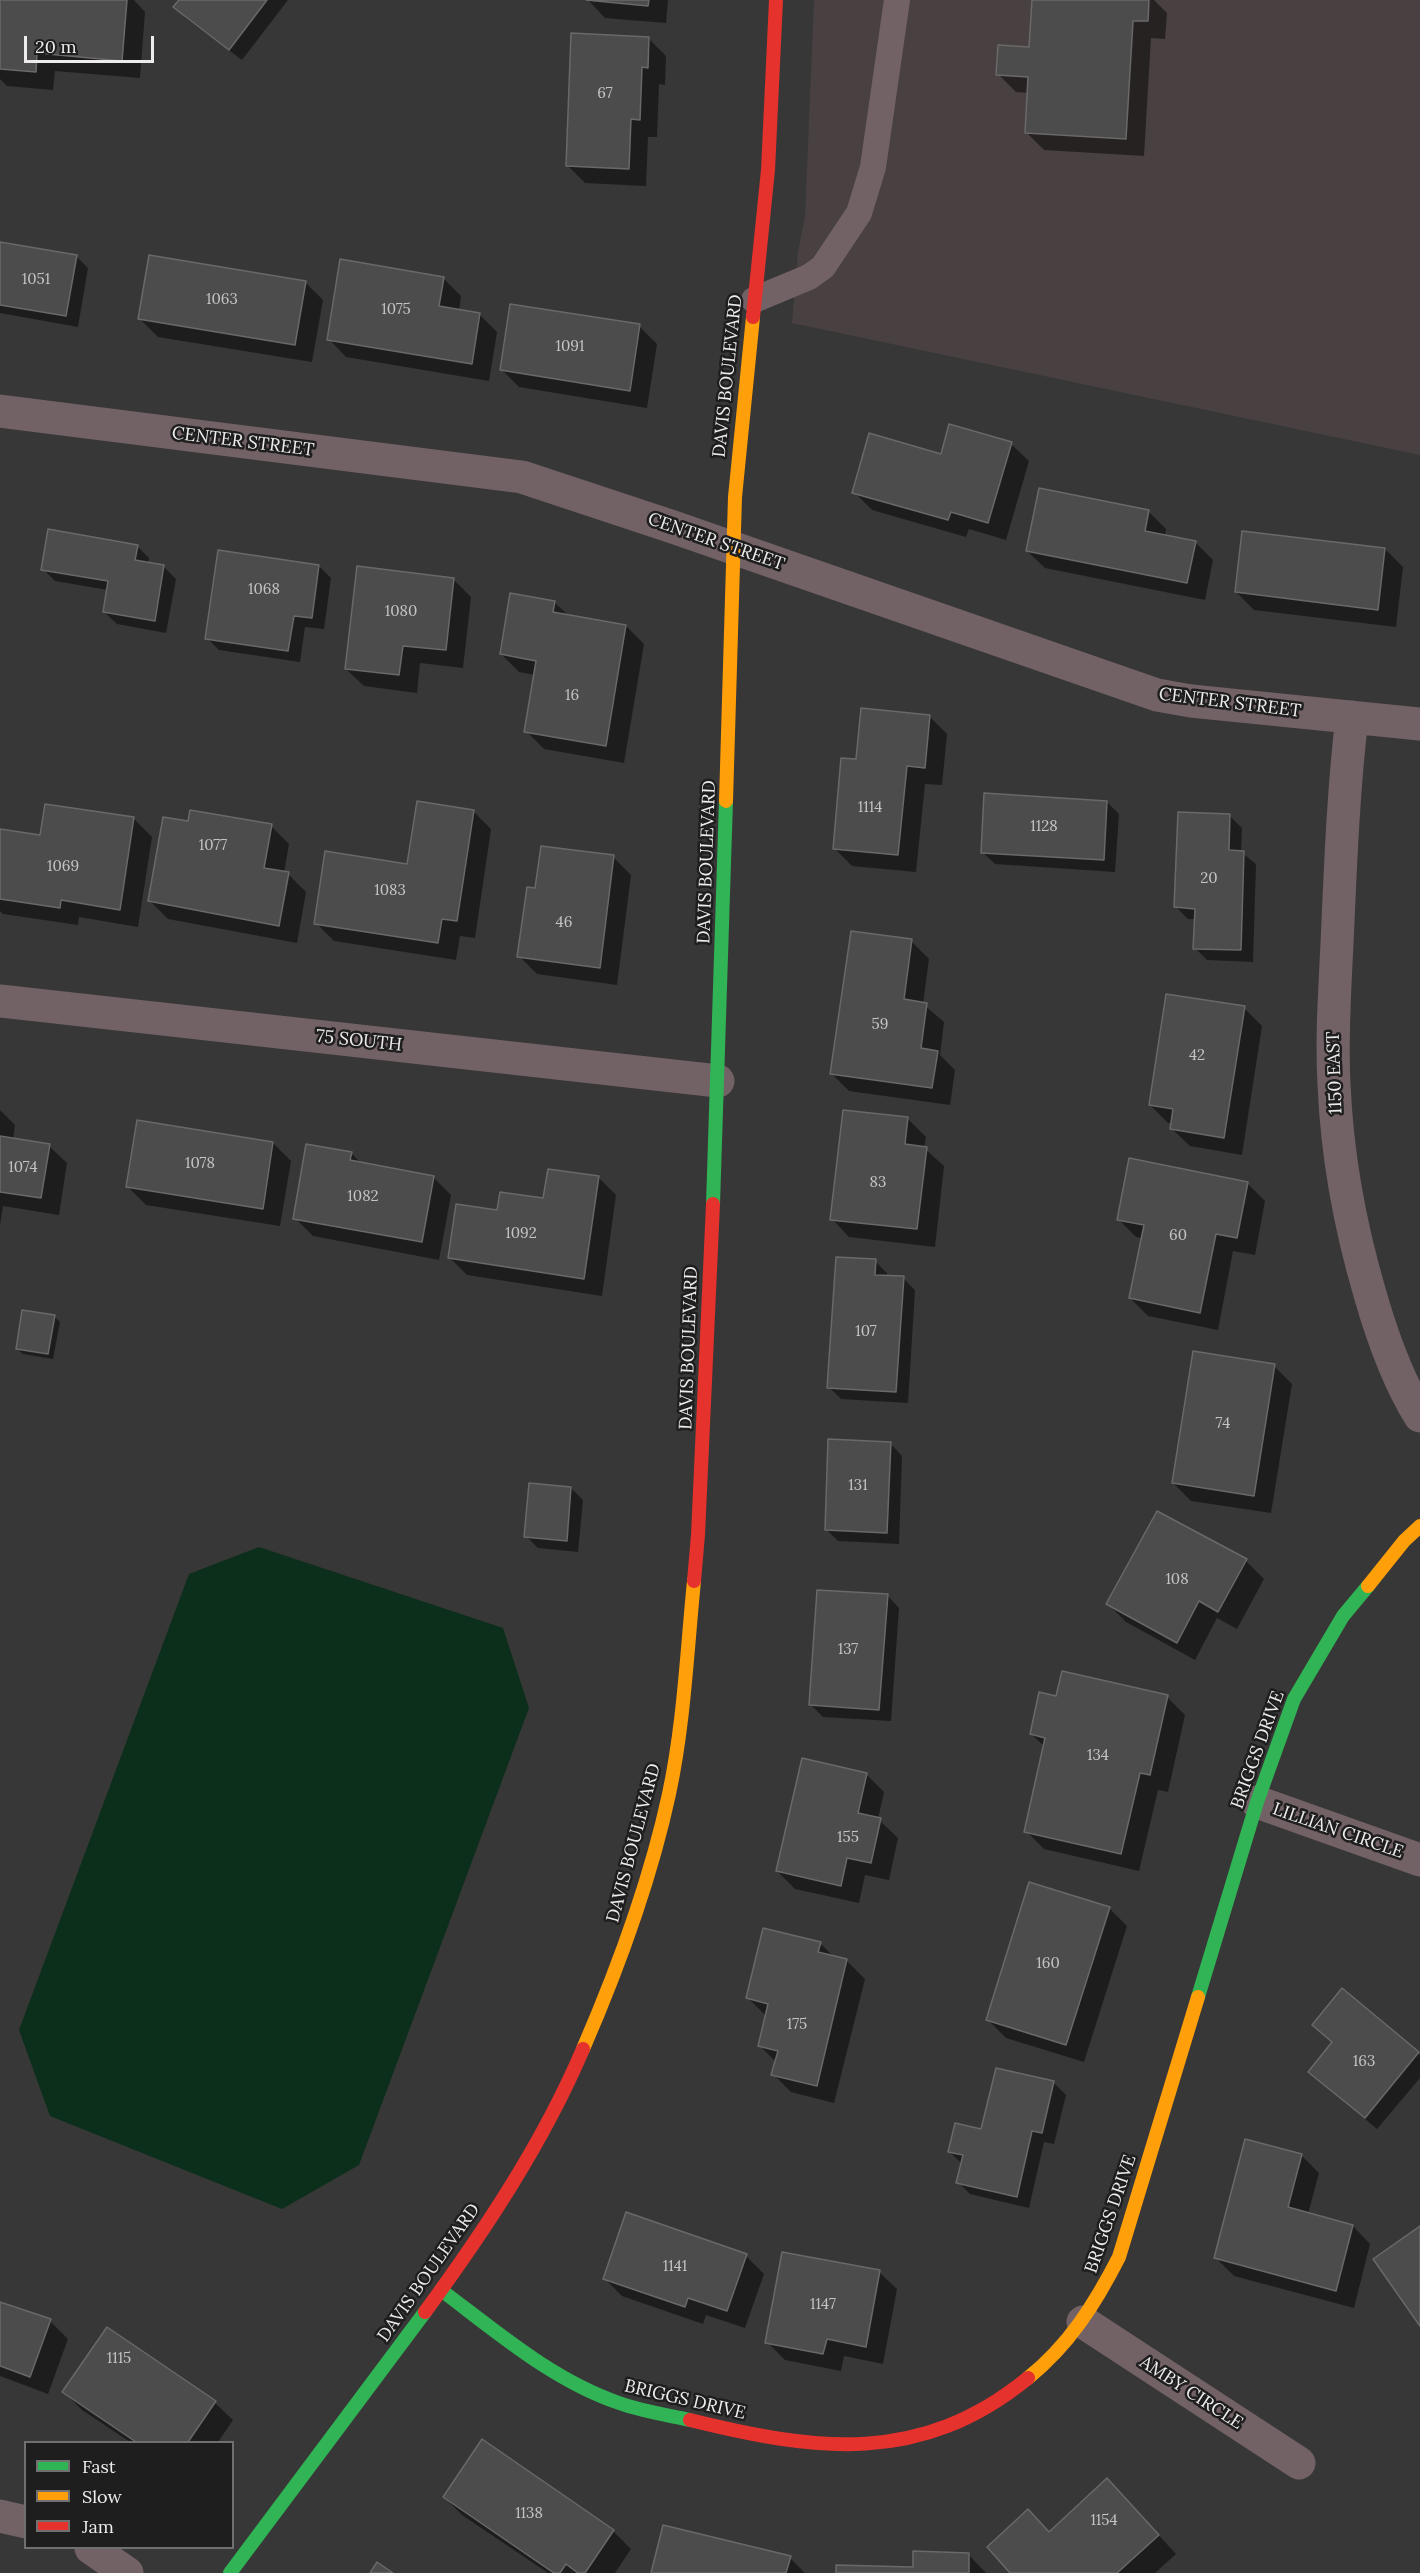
<!DOCTYPE html>
<style>
body{margin:0}
#map{position:relative;width:1420px;height:2573px;overflow:hidden;background:#383737;font-family:Lora,serif}
canvas{display:block}
.legend{position:absolute;left:24px;top:2441px;width:210px;height:108px;box-sizing:border-box;background:#1f1e1e;border:2px solid #717070;margin:0;padding:8px 10px;list-style:none;font-size:18px;color:#edebeb}
.legend li{display:flex;align-items:center;gap:12px;height:30px}
.legend b{width:30px;border:2px solid #717070}
.scale{position:absolute;left:24px;top:36px;width:130px;height:27px;box-sizing:border-box;border:3px solid #edebeb;border-top:0;padding-left:8px;font-size:18px;line-height:21px;white-space:nowrap;color:#edebeb;-webkit-text-stroke:4px #1f1e1e;paint-order:stroke}
</style>
<div id="map">
<canvas width="1420" height="2573"></canvas>
<ul class="legend">
<li><b style="height:8px;background:#30b455"></b>Fast</li>
<li><b style="height:8px;background:#ff9f0a"></b>Slow</li>
<li><b style="height:8px;background:#e5322d"></b>Jam</li>
</ul>
<div class="scale">20 m</div>
</div>
<script>
const ctx = document.querySelector('canvas').getContext('2d');
ctx.lineJoin = 'round';
function fill(path, color) { ctx.fillStyle = color; ctx.fill(path, 'evenodd'); }
function stroke(path, color, width, dash) { ctx.strokeStyle = color; ctx.lineWidth = width; ctx.lineCap = dash ? 'butt' : 'round'; ctx.setLineDash(dash || []); ctx.stroke(path); }
function write(font, color, halo, rows, align = 'center') {
  ctx.font = font + ' Lora,serif'; ctx.lineWidth = 5; ctx.setLineDash([]); ctx.textBaseline = 'middle'; ctx.strokeStyle = halo; ctx.fillStyle = color; for (const [text, x, y, turn = 0] of rows) {
    ctx.save(); ctx.translate(x, y); ctx.rotate((+turn || 0) * Math.PI / 180); ctx.textAlign = isNaN(turn) ? turn : align; if (halo) ctx.strokeText(text, 0, 0); ctx.fillText(text, 0, 0); ctx.restore();
  }
}
fill(new Path2D(`
 M 814,0 L 1420,0 L 1420,455 L 792,323 L 798,252 L 805,217 Z`), '#494141');
fill(new Path2D(`
 M 259,1547 L 503,1628 L 529,1708 L 359,2165 L 282,2209 L 50,2116 L 19,2030 L 189,1574 Z`), '#0b2f1a');
fill(new Path2D(`
 M 0,0 L 134,0 L 145,12 L 140,78 L 55,71 L 53,90 L 7,86 L 0,79 Z
 M 181,0 L 288,0 L 242,60 L 187,19 L 175,7 Z
 M 588,0 L 668,0 L 666,23 L 605,18 Z
 M 1033,0 L 1154,0 L 1167,13 L 1165,39 L 1151,38 L 1144,156 L 1044,150 L 1026,132 L 1029,93 L 1016,92 L 998,74 L 1030,48 Z
 M 648,38 L 666,56 L 665,85 L 659,84 L 657,137 L 648,137 L 646,186 L 585,183 L 567,165 Z
 M 0,244 L 76,256 L 88,268 L 78,327 L 0,313 Z
 M 443,278 L 461,296 L 459,311 L 479,314 L 497,332 L 489,381 L 346,357 L 329,339 Z
 M 305,282 L 323,300 L 312,362 L 158,337 L 140,319 Z
 M 639,326 L 657,344 L 647,408 L 519,387 L 501,369 Z
 M 1011,444 L 1029,461 L 1006,540 L 969,529 L 966,537 L 872,510 L 854,492 L 942,456 Z
 M 1148,511 L 1166,529 L 1165,536 L 1195,542 L 1213,560 L 1205,600 L 1045,568 L 1027,551 Z
 M 137,546 L 149,558 L 148,564 L 164,567 L 176,579 L 166,633 L 117,624 L 104,612 L 108,590 L 55,581 L 43,569 Z
 M 1385,549 L 1403,567 L 1396,627 L 1254,610 L 1236,592 Z
 M 319,566 L 331,578 L 324,629 L 305,627 L 300,662 L 219,650 L 207,638 Z
 M 453,579 L 471,597 L 463,668 L 420,663 L 417,693 L 364,686 L 346,669 Z
 M 554,602 L 569,616 L 626,626 L 644,644 L 624,763 L 544,749 L 526,731 L 535,675 L 519,672 L 501,654 Z
 M 929,716 L 947,734 L 942,785 L 925,784 L 916,872 L 852,866 L 834,848 L 857,761 Z
 M 1107,802 L 1119,814 L 1115,872 L 995,864 L 982,852 Z
 M 47,805 L 134,819 L 152,837 L 138,927 L 79,917 L 78,925 L 3,914 L 0,911 L 0,830 L 41,837 Z
 M 473,811 L 491,829 L 475,938 L 460,936 L 456,960 L 334,941 L 316,923 L 408,866 Z
 M 1230,816 L 1242,828 L 1241,852 L 1256,864 L 1253,962 L 1207,960 L 1195,948 L 1196,919 L 1188,919 L 1176,907 Z
 M 189,823 L 271,826 L 289,844 L 284,873 L 288,874 L 306,892 L 297,943 L 168,919 L 150,901 Z
 M 613,857 L 631,875 L 617,985 L 537,974 L 519,956 Z
 M 911,941 L 929,959 L 923,1004 L 944,1022 L 940,1055 L 955,1070 L 950,1105 L 849,1091 L 831,1073 Z
 M 1244,1008 L 1262,1026 L 1242,1155 L 1190,1146 L 1172,1129 L 1173,1123 L 1168,1123 L 1150,1105 Z
 M 0,1110 L 15,1125 L 13,1140 L 49,1146 L 67,1163 L 59,1215 L 3,1206 L 0,1225 Z
 M 908,1119 L 926,1137 L 924,1148 L 944,1166 L 935,1247 L 849,1237 L 832,1219 Z
 M 273,1143 L 291,1161 L 280,1226 L 146,1205 L 128,1187 Z
 M 351,1153 L 362,1164 L 433,1177 L 451,1195 L 439,1260 L 313,1236 L 295,1218 Z
 M 598,1177 L 616,1195 L 602,1296 L 467,1275 L 449,1257 L 498,1212 L 545,1200 Z
 M 1248,1184 L 1265,1201 L 1255,1255 L 1233,1251 L 1218,1330 L 1148,1316 L 1130,1298 L 1142,1238 L 1136,1237 L 1118,1219 Z
 M 875,1261 L 887,1273 L 887,1277 L 903,1278 L 915,1290 L 908,1403 L 841,1399 L 829,1387 Z
 M 54,1316 L 60,1322 L 53,1359 L 23,1354 L 17,1349 Z
 M 1274,1366 L 1292,1384 L 1271,1513 L 1191,1501 L 1173,1483 Z
 M 890,1443 L 902,1456 L 899,1544 L 838,1541 L 826,1529 Z
 M 571,1488 L 583,1500 L 578,1552 L 538,1548 L 526,1536 Z
 M 1157,1513 L 1246,1561 L 1264,1579 L 1237,1629 L 1217,1618 L 1195,1660 L 1126,1622 L 1108,1604 Z
 M 887,1595 L 899,1608 L 891,1721 L 823,1717 L 811,1705 Z
 M 1167,1697 L 1185,1715 L 1168,1792 L 1158,1790 L 1139,1871 L 1044,1849 L 1026,1831 L 1045,1747 L 1031,1734 L 1058,1698 Z
 M 866,1774 L 884,1792 L 878,1819 L 898,1838 L 889,1880 L 865,1875 L 859,1903 L 795,1889 L 777,1871 Z
 M 1109,1908 L 1127,1926 L 1084,2062 L 1006,2038 L 988,2020 Z
 M 820,1943 L 834,1957 L 847,1961 L 865,1979 L 834,2103 L 791,2092 L 773,2074 L 776,2062 L 760,2046 L 766,2016 L 748,1998 Z
 M 1342,1991 L 1420,2055 L 1420,2078 L 1377,2129 L 1310,2072 L 1333,2043 L 1314,2025 Z
 M 1054,2083 L 1066,2095 L 1054,2144 L 1044,2142 L 1029,2208 L 970,2194 L 958,2182 L 962,2164 L 950,2152 Z
 M 1301,2155 L 1319,2173 L 1308,2214 L 1353,2226 L 1370,2244 L 1354,2308 L 1234,2276 L 1216,2258 Z
 M 746,2256 L 764,2274 L 745,2328 L 706,2315 L 703,2324 L 622,2296 L 604,2278 Z
 M 879,2272 L 897,2289 L 883,2364 L 844,2356 L 841,2371 L 785,2360 L 767,2342 Z
 M 0,2303 L 50,2321 L 68,2339 L 48,2394 L 0,2376 Z
 M 107,2329 L 215,2403 L 233,2420 L 218,2442 L 130,2442 L 82,2410 L 64,2392 Z
 M 482,2442 L 613,2531 L 631,2549 L 615,2573 L 548,2573 L 462,2515 L 444,2497 Z
 M 1125,2498 L 1176,2554 L 1155,2573 L 1012,2573 L 1050,2533 Z
 M 968,2554 L 986,2573 L 837,2573 L 915,2568 Z
 M 790,2558 L 805,2573 L 652,2573 Z`), '#0007');
const building = new Path2D(`
 M 0,0 L 127,0 L 122,61 L 37,53 L 36,72 L 0,69 Z
 M 179,0 L 267,0 L 229,50 L 173,7 Z
 M 586,0 L 649,0 L 648,6 Z
 M 1032,0 L 1149,0 L 1148,21 L 1133,21 L 1126,139 L 1025,133 L 1028,77 L 996,75 L 998,45 L 1029,47 Z
 M 571,33 L 649,37 L 648,68 L 642,67 L 640,120 L 631,119 L 629,169 L 566,166 Z
 M 0,242 L 77,255 L 66,316 L 0,305 Z
 M 149,255 L 306,281 L 295,345 L 138,319 Z
 M 340,259 L 444,277 L 439,306 L 480,313 L 472,364 L 327,340 Z
 M 510,304 L 640,324 L 630,391 L 500,370 Z
 M 949,424 L 1012,442 L 988,523 L 951,512 L 948,520 L 852,493 L 869,433 L 941,454 Z
 M 1039,488 L 1149,510 L 1145,531 L 1196,541 L 1187,583 L 1026,551 Z
 M 48,529 L 138,545 L 135,560 L 164,565 L 155,621 L 103,612 L 108,581 L 41,570 Z
 M 1242,531 L 1385,548 L 1378,610 L 1235,592 Z
 M 218,550 L 319,565 L 312,618 L 294,616 L 288,651 L 205,639 Z
 M 357,566 L 454,578 L 446,650 L 403,646 L 399,675 L 345,669 Z
 M 510,593 L 555,601 L 553,612 L 626,625 L 606,746 L 524,732 L 536,661 L 500,654 Z
 M 861,708 L 930,715 L 925,768 L 907,766 L 898,855 L 833,849 L 841,758 L 856,759 Z
 M 984,793 L 1107,801 L 1104,860 L 981,853 Z
 M 417,801 L 474,810 L 457,921 L 442,919 L 438,943 L 314,924 L 325,851 L 407,864 Z
 M 45,804 L 134,817 L 120,910 L 61,900 L 60,908 L 0,899 L 0,829 L 40,835 Z
 M 190,810 L 272,824 L 264,868 L 289,872 L 279,926 L 148,901 L 163,817 L 188,821 Z
 M 1178,812 L 1230,814 L 1229,850 L 1244,851 L 1241,950 L 1193,949 L 1195,909 L 1174,907 Z
 M 541,846 L 614,855 L 600,968 L 517,957 L 527,887 L 535,888 Z
 M 851,931 L 912,939 L 904,999 L 927,1003 L 921,1048 L 938,1051 L 932,1088 L 830,1074 Z
 M 1166,994 L 1245,1006 L 1224,1138 L 1170,1129 L 1173,1109 L 1149,1105 Z
 M 843,1110 L 908,1117 L 905,1144 L 927,1147 L 917,1229 L 830,1220 Z
 M 137,1120 L 273,1142 L 263,1209 L 126,1187 Z
 M 0,1136 L 50,1144 L 41,1198 L 0,1192 Z
 M 306,1144 L 352,1152 L 350,1160 L 434,1176 L 422,1242 L 293,1219 Z
 M 1129,1158 L 1248,1182 L 1237,1238 L 1216,1234 L 1200,1313 L 1129,1298 L 1144,1225 L 1117,1220 Z
 M 548,1169 L 599,1176 L 584,1279 L 448,1258 L 456,1204 L 497,1210 L 500,1192 L 543,1198 Z
 M 836,1257 L 876,1259 L 875,1275 L 904,1276 L 896,1392 L 827,1388 Z
 M 22,1310 L 55,1315 L 48,1354 L 16,1349 Z
 M 1193,1351 L 1275,1364 L 1254,1496 L 1172,1483 Z
 M 828,1439 L 891,1442 L 887,1533 L 825,1530 Z
 M 529,1483 L 571,1487 L 567,1541 L 524,1537 Z
 M 1157,1511 L 1247,1559 L 1218,1612 L 1199,1601 L 1177,1643 L 1106,1604 Z
 M 817,1590 L 888,1594 L 879,1710 L 809,1705 Z
 M 1062,1671 L 1168,1695 L 1150,1775 L 1140,1773 L 1121,1854 L 1024,1832 L 1045,1738 L 1030,1734 L 1039,1692 L 1056,1696 Z
 M 802,1758 L 867,1773 L 858,1813 L 881,1818 L 871,1863 L 847,1858 L 841,1886 L 776,1871 Z
 M 1029,1882 L 1110,1907 L 1066,2045 L 986,2020 Z
 M 763,1928 L 821,1942 L 818,1952 L 847,1959 L 817,2086 L 771,2075 L 778,2051 L 758,2046 L 768,2004 L 746,1998 Z
 M 1342,1988 L 1419,2052 L 1365,2118 L 1308,2072 L 1332,2042 L 1312,2025 Z
 M 996,2068 L 1054,2081 L 1042,2133 L 1032,2131 L 1017,2197 L 956,2183 L 963,2155 L 948,2152 L 955,2123 L 981,2129 Z
 M 1245,2139 L 1302,2154 L 1288,2207 L 1353,2225 L 1336,2291 L 1214,2258 Z
 M 626,2212 L 747,2254 L 727,2311 L 688,2298 L 685,2307 L 603,2279 Z
 M 1420,2226 L 1420,2326 L 1373,2259 Z
 M 782,2252 L 880,2270 L 866,2347 L 827,2339 L 823,2354 L 765,2343 Z
 M 0,2302 L 51,2319 L 30,2377 L 0,2366 Z
 M 107,2327 L 216,2401 L 188,2442 L 136,2442 L 62,2392 Z
 M 482,2439 L 614,2530 L 585,2573 L 578,2573 L 566,2564 L 560,2573 L 554,2573 L 443,2497 Z
 M 1107,2478 L 1159,2535 L 1117,2573 L 1010,2573 L 987,2547 L 1028,2509 L 1049,2532 Z
 M 663,2525 L 791,2556 L 786,2573 L 651,2573 Z
 M 913,2551 L 969,2553 L 969,2573 L 836,2573 L 836,2565 L 913,2567 Z
 M 377,2562 L 393,2573 L 370,2573 Z`);
fill(building, '#4d4c4c');
stroke(building, '#6a6868', 1.5);
stroke(new Path2D(`
 M 754,300 L 809,277 L 823,267 L 859,213 L 873,167 L 897,0`), '#736265', 26);
stroke(new Path2D(`
 M 0,411 L 522,477 L 673,527 L 1157,695 L 1191,701 L 1420,724
 M 1352,717 C 1344,785 1341,853 1338,921 C 1336,975 1331,1030 1334,1084 C 1337,1156 1350,1226 1370,1294 C 1382,1336 1397,1379 1420,1416
 M 0,1001 L 718,1081
 M 1257,1802 L 1420,1860
 M 1083,2322 L 1299,2463
 M 0,2516 L 26,2522
 M 91,2548 L 127,2573`), '#736265', 33);
stroke(new Path2D(`
 M 713,1204 L 726,801
 M 1198,1997 L 1257,1802 L 1294,1699 L 1343,1616 L 1368,1586
 M 441,2290 C 497,2332 552,2380 619,2403 C 641,2411 667,2415 690,2420
 M 230,2573 L 425,2312`), '#30b455', 14);
stroke(new Path2D(`
 M 726,801 L 735,497 L 753,317
 M 1368,1586 L 1404,1541 L 1420,1526
 M 583,2049 C 619,1966 650,1882 669,1794 C 684,1724 687,1651 694,1581
 M 1028,2378 C 1069,2345 1095,2304 1119,2257 L 1198,1997`), '#ff9f0a', 14);
stroke(new Path2D(`
 M 753,317 L 768,170 L 776,0
 M 694,1581 L 698,1535 L 713,1204
 M 425,2312 C 485,2230 543,2143 583,2049
 M 690,2420 C 816,2451 920,2466 1028,2378`), '#e5322d', 14);
write('15px', '#c5c3c3', null, [
 ["67",605,94],
 ["1051",36,280],
 ["1063",222,300],
 ["1075",396,310],
 ["1091",570,347],
 ["1068",264,590],
 ["1080",401,612],
 ["16",572,696],
 ["1114",870,808],
 ["1128",1044,827],
 ["1077",213,846],
 ["1069",63,867],
 ["20",1209,879],
 ["1083",390,891],
 ["46",564,923],
 ["59",880,1025],
 ["42",1197,1056],
 ["1078",200,1164],
 ["1074",23,1168],
 ["83",878,1183],
 ["1082",363,1197],
 ["1092",521,1234],
 ["60",1178,1236],
 ["107",866,1332],
 ["74",1223,1424],
 ["131",858,1486],
 ["108",1177,1580],
 ["137",848,1650],
 ["134",1098,1756],
 ["155",848,1838],
 ["160",1048,1964],
 ["175",797,2025],
 ["163",1364,2062],
 ["1141",675,2267],
 ["1147",823,2305],
 ["1115",119,2359],
 ["1138",529,2514],
 ["1154",1104,2521]
]);
write('18px', '#edebeb', '#1f1e1e', [
 ["DAVIS BOULEVARD",728,376,-84],
 ["CENTER STREET",243,442,7],
 ["CENTER STREET",716,542,19],
 ["CENTER STREET",1230,703,7],
 ["DAVIS BOULEVARD",707,862,-88],
 ["75 SOUTH",359,1041,6],
 ["1150 EAST",1335,1073,-92],
 ["DAVIS BOULEVARD",689,1348,-88],
 ["BRIGGS DRIVE",1258,1750,-70],
 ["LILLIAN CIRCLE",1338,1831,19],
 ["DAVIS BOULEVARD",634,1843,-75],
 ["BRIGGS DRIVE",1111,2214,-71],
 ["DAVIS BOULEVARD",429,2273,-55],
 ["AMBY CIRCLE",1191,2393,33],
 ["BRIGGS DRIVE",685,2400,13]
]);
</script>
